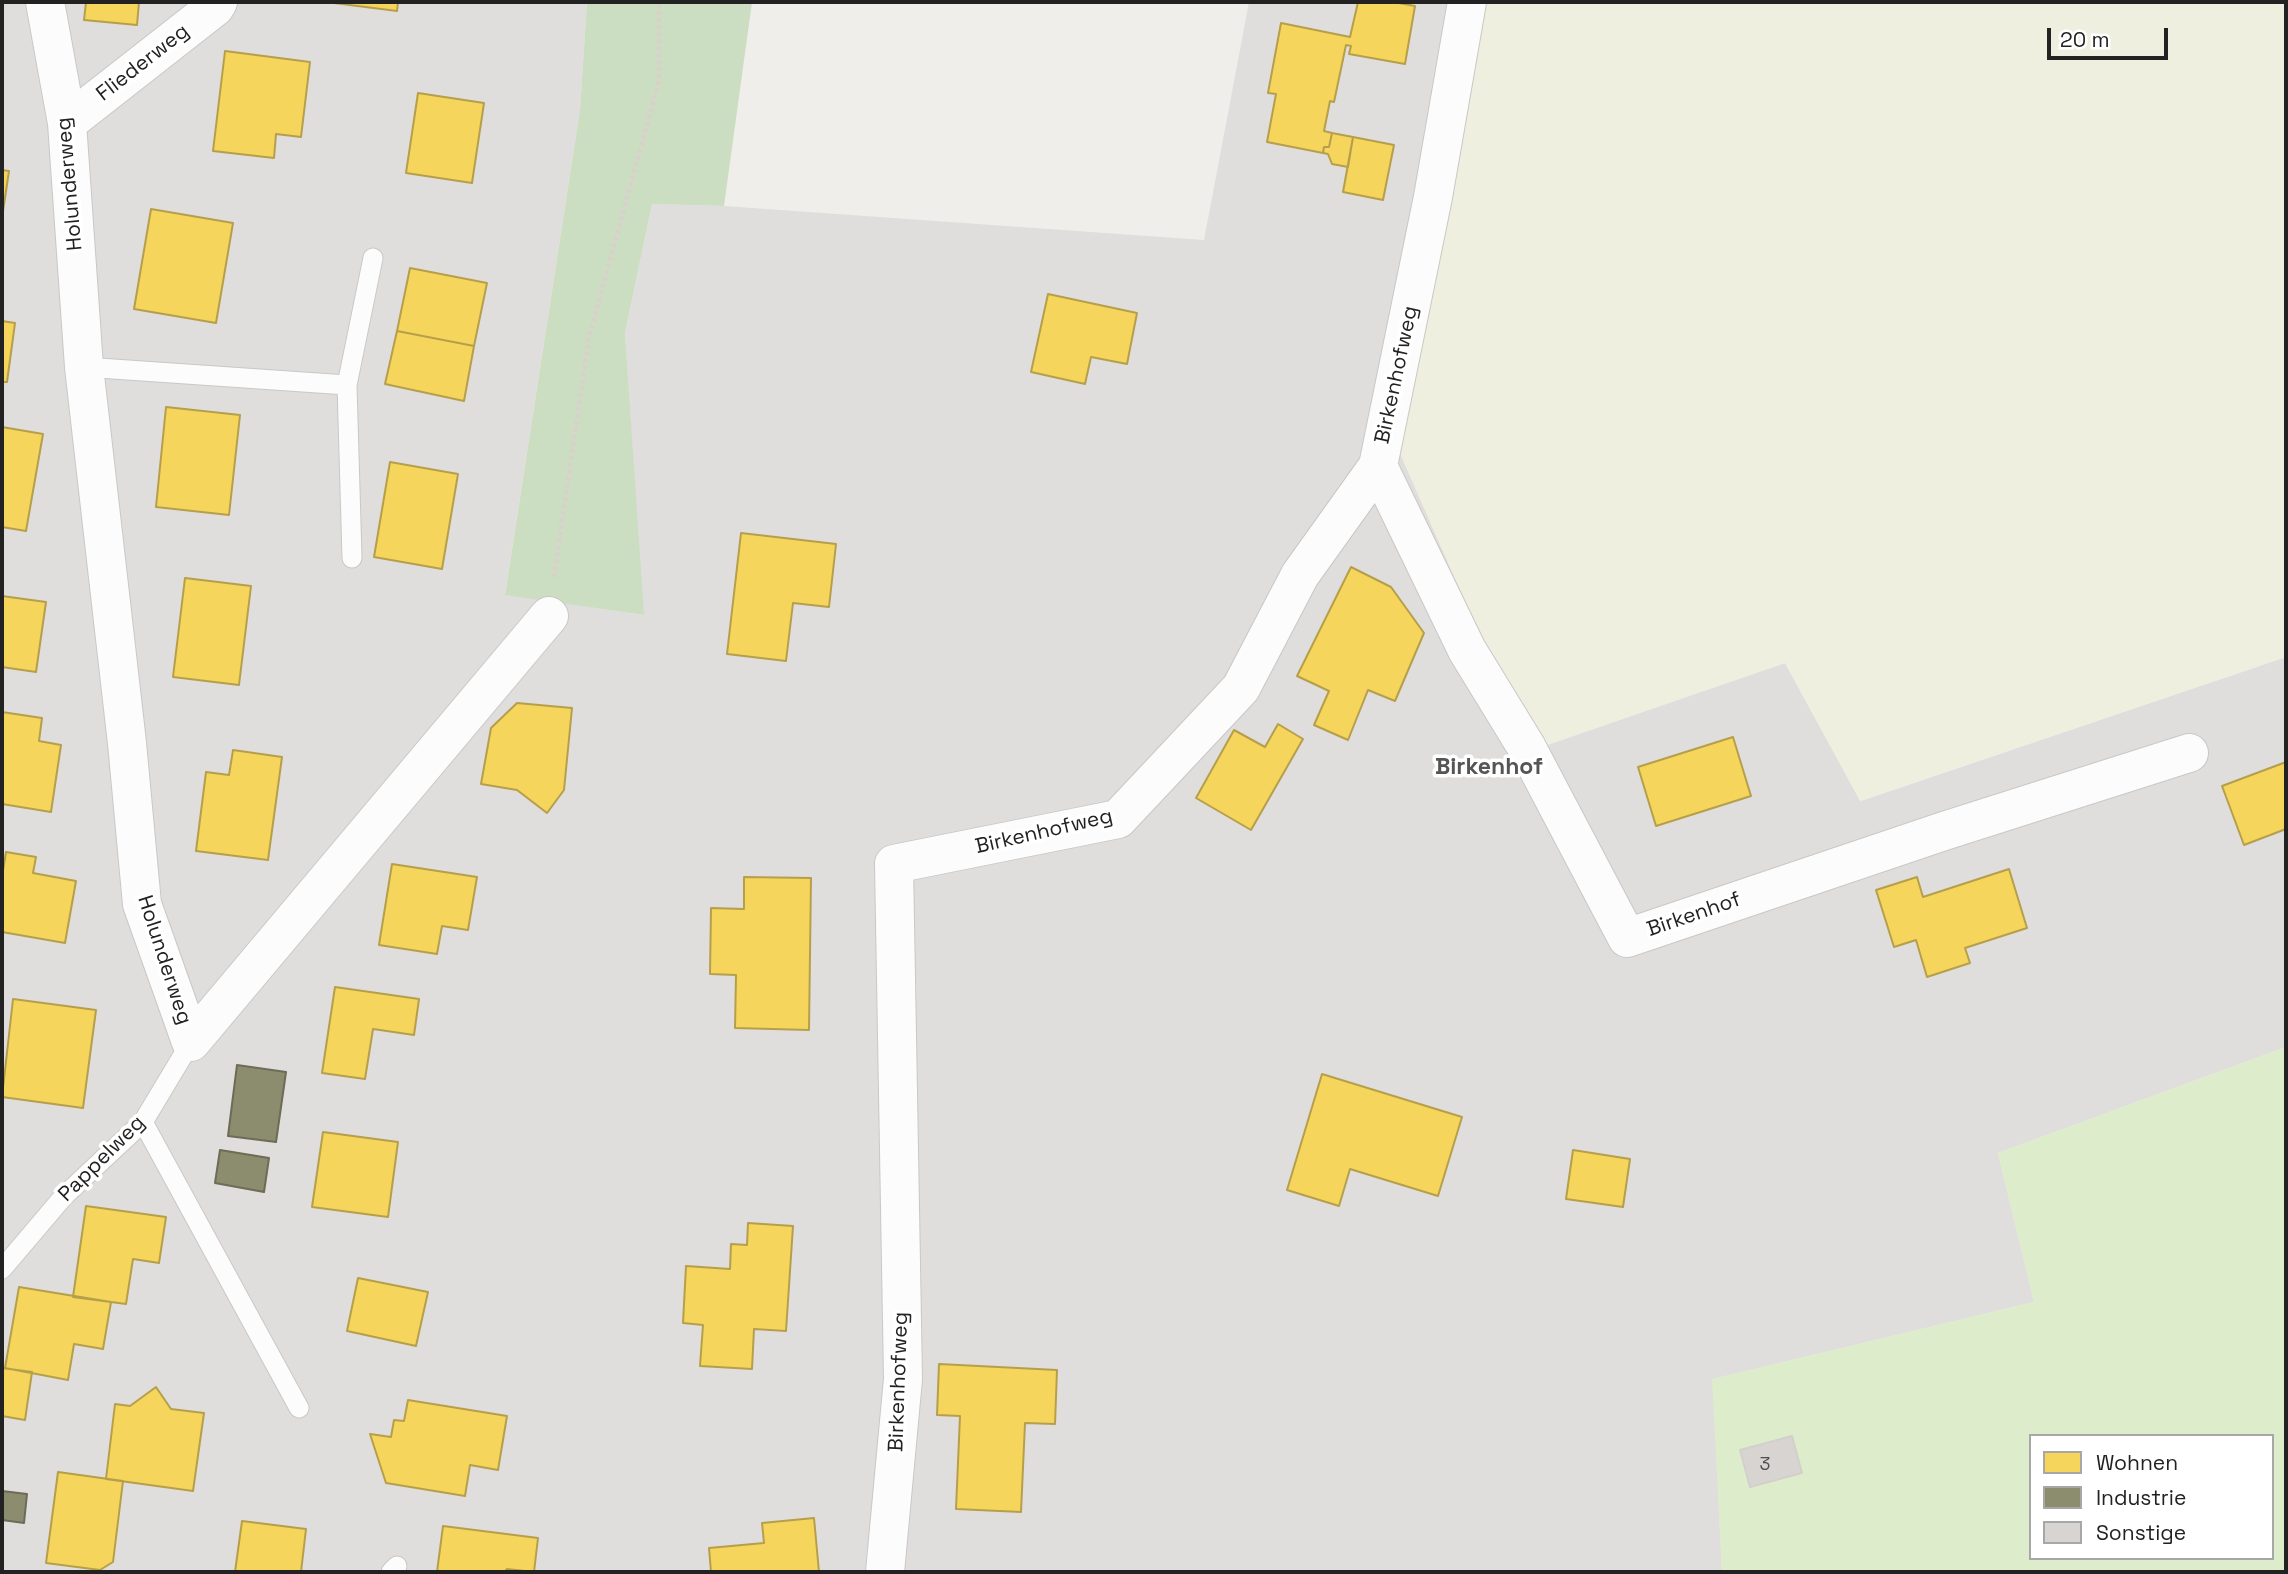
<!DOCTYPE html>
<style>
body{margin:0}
#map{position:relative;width:2288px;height:1574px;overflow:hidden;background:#f0eeeb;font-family:"Space Grotesk",sans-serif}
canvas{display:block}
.frame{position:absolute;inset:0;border:4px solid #222;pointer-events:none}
.legend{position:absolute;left:2029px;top:1434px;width:245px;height:126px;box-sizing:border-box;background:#fff;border:2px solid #a7a7a7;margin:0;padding:9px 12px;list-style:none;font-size:21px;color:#222}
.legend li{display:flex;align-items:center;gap:14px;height:35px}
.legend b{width:35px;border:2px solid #a7a7a7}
.scale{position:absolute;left:2047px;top:28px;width:121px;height:32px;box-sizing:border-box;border:4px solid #222;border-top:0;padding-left:9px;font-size:21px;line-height:24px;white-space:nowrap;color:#222;-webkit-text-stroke:5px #fff;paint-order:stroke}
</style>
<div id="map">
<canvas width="2288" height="1574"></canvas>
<div class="frame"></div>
<ul class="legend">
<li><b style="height:19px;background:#f6d55c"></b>Wohnen</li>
<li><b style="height:19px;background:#8c8c6e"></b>Industrie</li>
<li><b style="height:19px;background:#d7d4d2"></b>Sonstige</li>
</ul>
<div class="scale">20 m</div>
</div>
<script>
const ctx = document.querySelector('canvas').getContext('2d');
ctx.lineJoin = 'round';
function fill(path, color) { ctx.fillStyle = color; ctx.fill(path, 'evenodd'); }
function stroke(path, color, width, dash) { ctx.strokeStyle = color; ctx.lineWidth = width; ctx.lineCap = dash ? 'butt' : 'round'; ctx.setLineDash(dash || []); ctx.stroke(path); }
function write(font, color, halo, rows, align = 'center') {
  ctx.font = font + ' "Space Grotesk",sans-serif'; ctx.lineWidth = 7; ctx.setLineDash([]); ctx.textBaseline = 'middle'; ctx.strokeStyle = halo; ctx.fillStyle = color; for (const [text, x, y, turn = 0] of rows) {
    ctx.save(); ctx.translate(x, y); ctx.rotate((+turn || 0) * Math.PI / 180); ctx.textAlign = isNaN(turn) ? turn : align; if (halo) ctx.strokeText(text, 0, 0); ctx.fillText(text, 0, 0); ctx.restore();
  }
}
fill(new Path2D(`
 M 2,2 L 587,2 L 580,110 L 505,594 L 643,615 L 625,333 L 652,204 L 724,206 L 1204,240 L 1249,2 L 1477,2 L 1539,747 L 1785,663 L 1861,801 L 2286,657 L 2286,1047 L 1998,1153 L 2034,1302 L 1713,1379 L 1722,1572 L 2,1572 Z`), '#dfdedc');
fill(new Path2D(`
 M 1477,2 L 2286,2 L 2286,657 L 1860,801 L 1785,663 L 1539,748 L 1469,611 L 1394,440 Z`), '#efefdf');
fill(new Path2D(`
 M 2286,1047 L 2286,1572 L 1722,1572 L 1712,1379 L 2034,1302 L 1998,1153 ZM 2031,1436 L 2272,1436 L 2272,1558 L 2031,1558 Z`), '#ddeccb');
fill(new Path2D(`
 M 587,2 L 752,2 L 724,206 L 652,204 L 625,333 L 644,615 L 505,595 L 580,110 Z`), '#cbdec1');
const homes = new Path2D(`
 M 86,2 L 139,2 L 137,25 L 84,20 Z
 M 326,2 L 398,2 L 397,11 Z
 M 1358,2 L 1393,2 L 1415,6 L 1405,64 L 1349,54 L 1351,46 L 1346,45 L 1334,102 L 1330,101 L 1324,131 L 1332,133 L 1329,147 L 1324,147 L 1323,153 L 1267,142 L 1276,94 L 1268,93 L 1281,23 L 1350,37 Z
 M 225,51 L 310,62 L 301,137 L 276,134 L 274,158 L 213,151 Z
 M 418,93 L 484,103 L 472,183 L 406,173 Z
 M 1332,133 L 1353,137 L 1348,167 L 1332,164 L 1328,154 L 1323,153 L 1324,147 L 1329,147 Z
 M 1353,137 L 1394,145 L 1383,200 L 1343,192 Z
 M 2,170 L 9,171 L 2,218 Z
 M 151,209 L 233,223 L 216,323 L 134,309 Z
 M 410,268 L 487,283 L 474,346 L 397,331 Z
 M 1048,294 L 1137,313 L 1127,364 L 1091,357 L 1085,384 L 1031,372 Z
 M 2,321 L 15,323 L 7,382 L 2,382 Z
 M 397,331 L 474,346 L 464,401 L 385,384 Z
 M 166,407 L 240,415 L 229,515 L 156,507 Z
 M 2,427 L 43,434 L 26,531 L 2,527 Z
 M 390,462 L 458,474 L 442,569 L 374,557 Z
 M 741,533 L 836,544 L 829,607 L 793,603 L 786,661 L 727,654 Z
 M 1351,567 L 1391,587 L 1424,633 L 1395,701 L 1368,690 L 1348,740 L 1314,725 L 1329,691 L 1297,676 Z
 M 185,578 L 251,586 L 239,685 L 173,677 Z
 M 2,596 L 46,602 L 36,672 L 2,667 Z
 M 517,703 L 572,708 L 564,790 L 547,813 L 517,790 L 481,784 L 491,728 Z
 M 2,712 L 42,718 L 39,741 L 61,745 L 51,812 L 2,804 Z
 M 1278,724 L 1303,739 L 1251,830 L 1196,798 L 1234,730 L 1265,747 Z
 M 1733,737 L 1751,796 L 1656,826 L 1638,767 Z
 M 233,750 L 282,757 L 268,860 L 196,851 L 206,772 L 229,775 Z
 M 2286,762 L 2286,829 L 2244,845 L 2222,786 Z
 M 6,852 L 36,857 L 33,873 L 76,881 L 65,943 L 2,932 L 2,877 Z
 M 392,864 L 477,877 L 468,930 L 442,926 L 437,954 L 379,945 Z
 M 2009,869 L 2027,928 L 1965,948 L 1970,963 L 1927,977 L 1916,940 L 1894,947 L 1876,890 L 1917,877 L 1923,897 Z
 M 744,877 L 811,878 L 809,1030 L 735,1028 L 736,975 L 710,974 L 711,908 L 744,909 Z
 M 335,987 L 419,999 L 414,1035 L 373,1029 L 365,1079 L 322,1073 Z
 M 13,999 L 96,1010 L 83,1108 L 2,1097 Z
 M 1322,1074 L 1462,1117 L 1438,1196 L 1350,1169 L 1339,1206 L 1287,1190 Z
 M 323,1132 L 398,1142 L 388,1217 L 312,1207 Z
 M 1573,1150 L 1630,1159 L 1623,1207 L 1566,1199 Z
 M 86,1206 L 166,1217 L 159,1263 L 133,1259 L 126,1304 L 73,1297 Z
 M 748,1223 L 793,1226 L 786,1331 L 754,1329 L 752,1369 L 700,1366 L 703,1325 L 683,1323 L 686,1266 L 730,1269 L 731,1244 L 747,1245 Z
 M 358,1278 L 428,1292 L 416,1346 L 347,1331 Z
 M 19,1287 L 111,1302 L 103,1349 L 74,1344 L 68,1380 L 5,1368 Z
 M 939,1364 L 1057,1370 L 1055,1424 L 1025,1423 L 1021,1512 L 956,1509 L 960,1416 L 937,1415 Z
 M 2,1368 L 32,1372 L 25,1420 L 2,1416 Z
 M 156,1387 L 171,1409 L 204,1413 L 193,1491 L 106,1479 L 115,1404 L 130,1406 Z
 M 408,1400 L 507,1416 L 498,1470 L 470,1465 L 465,1496 L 386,1483 L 370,1434 L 391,1437 L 394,1420 L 404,1421 Z
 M 58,1472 L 123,1481 L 113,1562 L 100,1570 L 46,1563 Z
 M 814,1518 L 819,1572 L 711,1572 L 709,1548 L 764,1543 L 762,1523 Z
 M 242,1521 L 306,1529 L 301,1572 L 235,1572 Z
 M 443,1526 L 538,1538 L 534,1572 L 507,1569 L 504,1572 L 437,1572 Z`);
fill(homes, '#f6d55c');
stroke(homes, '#b69f4b', 2);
const industry = new Path2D(`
 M 237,1065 L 286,1072 L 276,1142 L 228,1136 Z
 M 220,1150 L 269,1158 L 264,1192 L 215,1183 Z
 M 2,1491 L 27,1494 L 24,1523 L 2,1520 Z`);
fill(industry, '#8c8c6e');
stroke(industry, '#6c6c57', 2);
const building = new Path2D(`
 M 1792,1436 L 1802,1473 L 1750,1487 L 1740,1450 Z`);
fill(building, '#d7d4d2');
stroke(building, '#d3d0cc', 2);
const lane = new Path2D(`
 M 84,367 L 347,385 L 373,258
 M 347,385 L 352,558
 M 143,1122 L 299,1408
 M 2,1269 L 64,1196 L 143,1122 L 191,1042
 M 391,1572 L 397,1566`);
const street = new Path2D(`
 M 45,2 L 67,123 L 84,367 L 127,743 L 142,904 L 191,1042 L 549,616
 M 67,123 L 215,7 L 218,2
 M 1378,466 L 1467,650 L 1527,748 L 1627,938 L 1944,831 L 2189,753
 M 885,1572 L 903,1379 L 894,864 L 1118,819 L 1241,688 L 1300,575 L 1378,466 L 1433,197 L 1467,2`);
stroke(lane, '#c9c8c7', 21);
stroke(street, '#c9c8c7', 40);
stroke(new Path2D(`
 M 554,577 L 589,337 L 659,81 L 659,2`), '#dccecd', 4.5, [3.5, 3.5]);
stroke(lane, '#fdfcfc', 19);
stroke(street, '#fdfcfc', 38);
write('18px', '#4f4e4e', null, [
 ["3",1765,1465]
]);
write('21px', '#222', '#fff', [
 ["Fliederweg",143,63,-38],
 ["Holunderweg",70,184,-95],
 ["Birkenhofweg",1397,375,-78],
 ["Birkenhofweg",1044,832,-13],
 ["Birkenhof",1694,915,-19],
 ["Holunderweg",164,960,72],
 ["Pappelweg",102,1159,-45],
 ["Birkenhofweg",899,1382,-88]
]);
write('bold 23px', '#555', '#fff', [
 ["Birkenhof",1489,768]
]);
</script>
